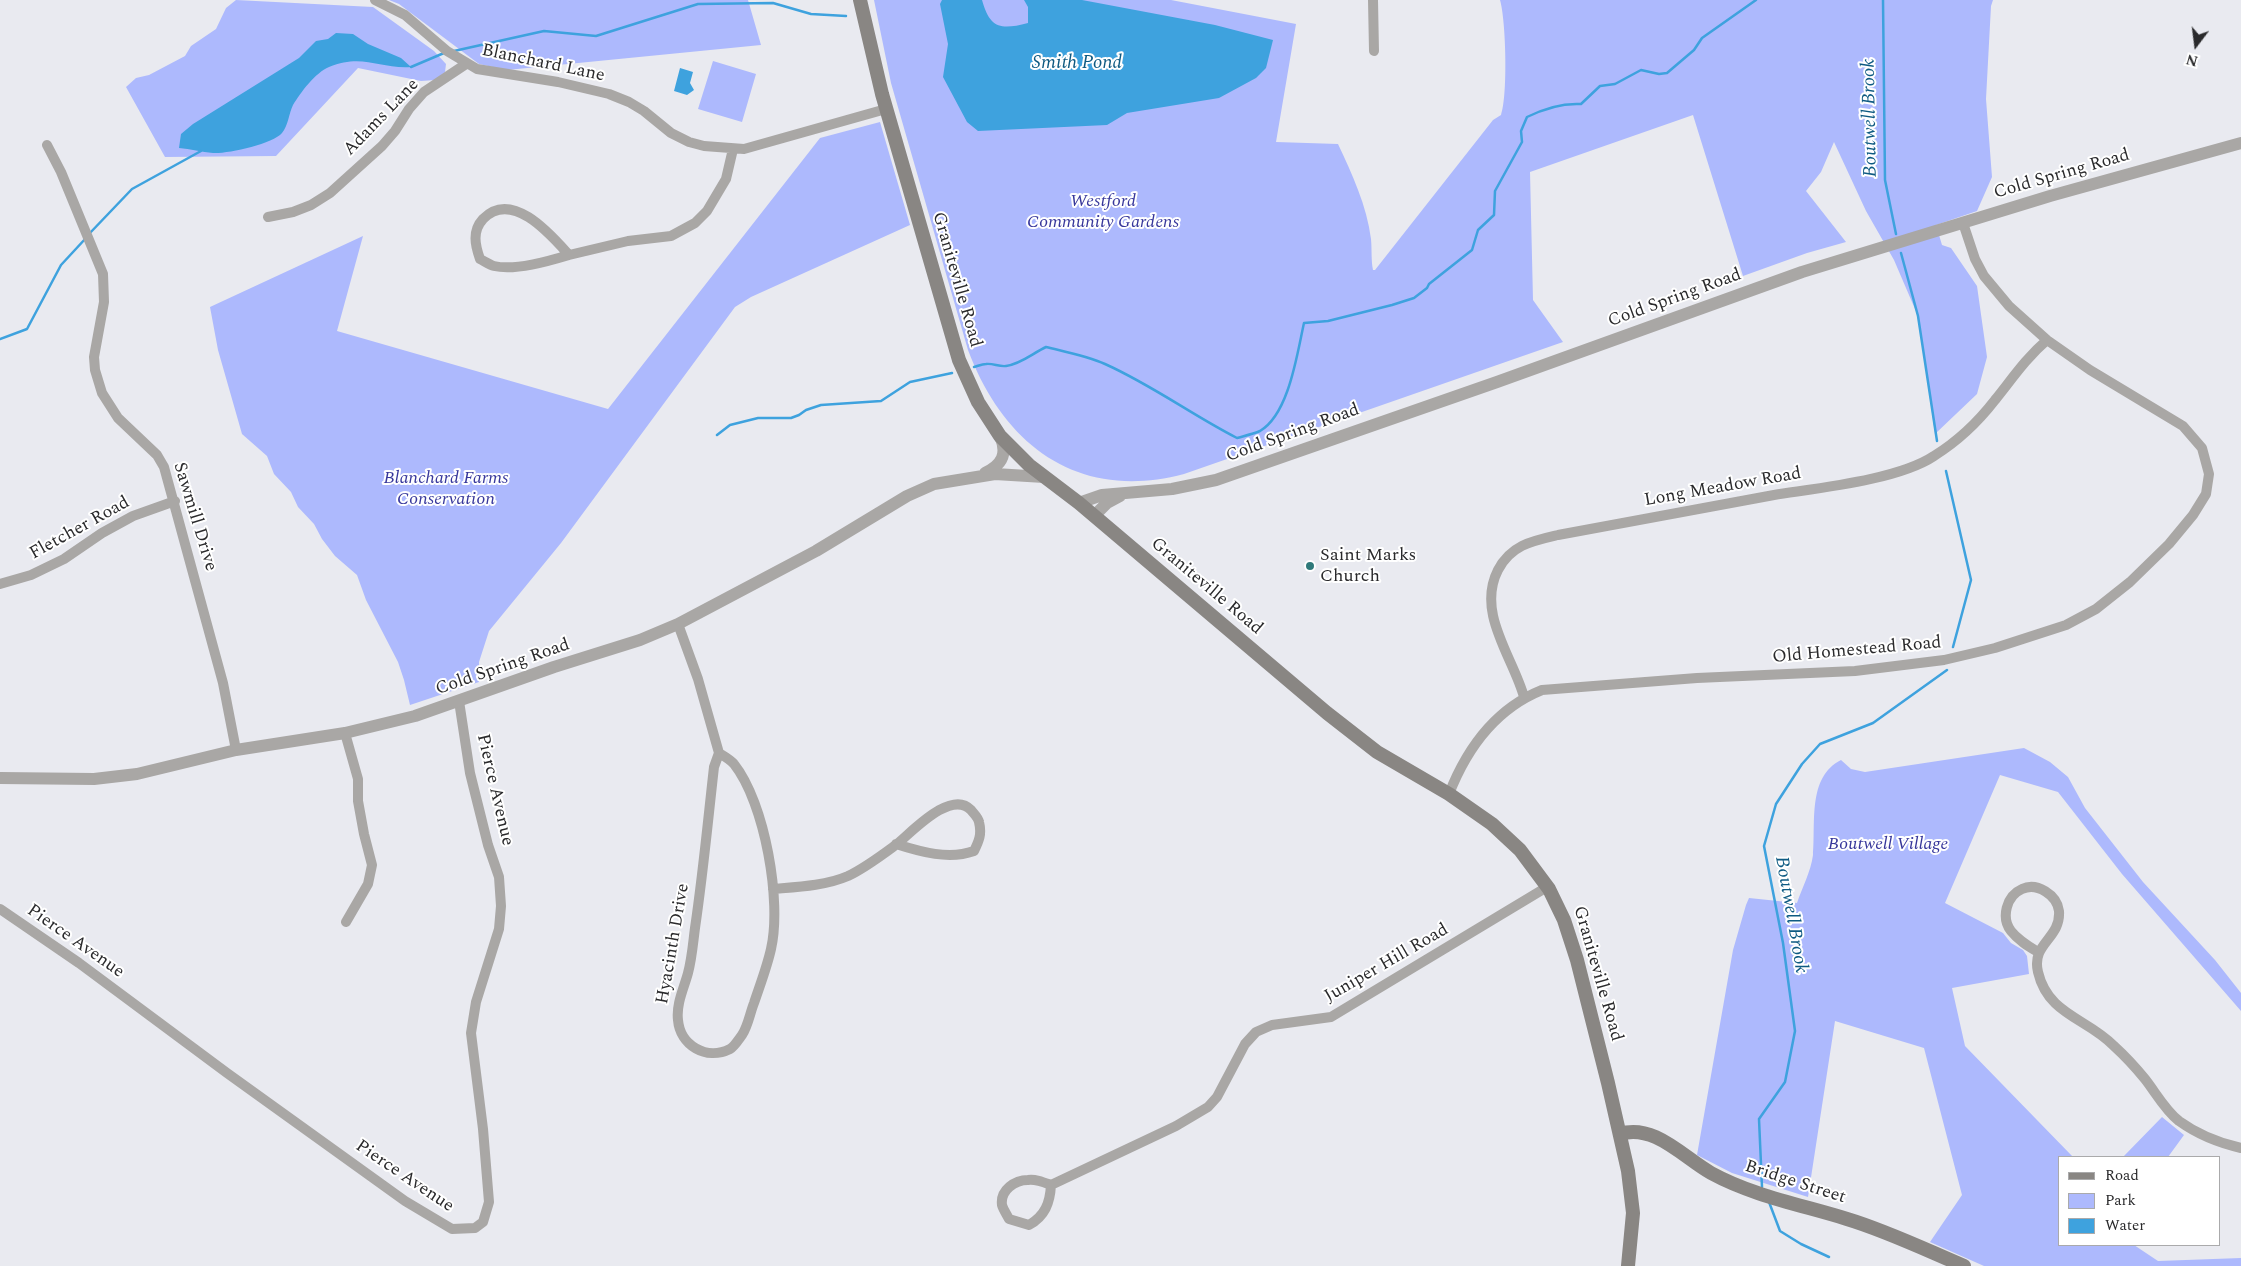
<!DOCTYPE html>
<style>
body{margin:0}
#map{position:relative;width:2241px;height:1266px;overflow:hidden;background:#e9eaf0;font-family:Spectral,serif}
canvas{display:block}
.legend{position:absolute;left:2058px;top:1156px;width:162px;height:90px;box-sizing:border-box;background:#fff;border:1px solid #aaaaab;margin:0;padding:6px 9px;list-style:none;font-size:15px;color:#2a2a2c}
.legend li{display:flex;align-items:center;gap:10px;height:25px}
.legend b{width:25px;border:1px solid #aaaaab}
.north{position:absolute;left:2171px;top:20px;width:50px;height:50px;-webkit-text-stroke:4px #fff;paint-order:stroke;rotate:195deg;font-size:14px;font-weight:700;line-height:20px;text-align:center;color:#2a2a2c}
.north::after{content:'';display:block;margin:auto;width:18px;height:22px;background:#2a2a2c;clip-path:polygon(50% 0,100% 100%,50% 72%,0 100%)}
</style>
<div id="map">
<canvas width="2241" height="1266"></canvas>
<ul class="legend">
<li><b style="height:6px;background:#898683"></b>Road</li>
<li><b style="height:14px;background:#adb9fd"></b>Park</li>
<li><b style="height:14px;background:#3ea2de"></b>Water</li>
</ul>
<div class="north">N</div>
</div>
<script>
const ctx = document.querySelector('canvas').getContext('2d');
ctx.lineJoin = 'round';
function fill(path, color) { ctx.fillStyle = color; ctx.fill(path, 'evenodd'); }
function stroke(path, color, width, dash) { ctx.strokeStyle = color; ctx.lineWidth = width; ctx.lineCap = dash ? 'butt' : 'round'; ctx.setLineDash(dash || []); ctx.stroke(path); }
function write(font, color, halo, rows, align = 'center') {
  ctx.font = font + ' Spectral,serif'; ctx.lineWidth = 4; ctx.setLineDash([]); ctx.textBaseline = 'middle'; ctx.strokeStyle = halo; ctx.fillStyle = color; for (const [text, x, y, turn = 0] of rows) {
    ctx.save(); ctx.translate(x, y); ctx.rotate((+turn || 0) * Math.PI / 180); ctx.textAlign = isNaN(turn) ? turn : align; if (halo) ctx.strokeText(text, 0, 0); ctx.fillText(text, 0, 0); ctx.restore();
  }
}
fill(new Path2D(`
 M 236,0 L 373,7 L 434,51 L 446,64 L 445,72 L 435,80 L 421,81 L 358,68 L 276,156 L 165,157 L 126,87 L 136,78 L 149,75 L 185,56 L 191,46 L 216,29 L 226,8 Z
 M 389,0 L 748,0 L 761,45 L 507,70 L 479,64 L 399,4 Z
 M 874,0 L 1171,0 L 1296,24 L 1276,142 L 1338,144 C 1352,174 1367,206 1371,239 C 1372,250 1371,260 1373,270 L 1375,270 L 1493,120 L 1501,115 C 1508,96 1506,20 1500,0 L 1993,0 L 1991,6 L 1986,99 L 1992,177 L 1977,211 L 1936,225 L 1942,245 L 1951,248 L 1977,286 L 1987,357 L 1977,394 L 1935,434 L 1918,316 L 1894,260 L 1866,211 L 1834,142 L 1821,172 L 1806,191 L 1846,242 L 1807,253 L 1743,276 L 1693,115 L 1530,172 L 1533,300 L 1563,342 L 1184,474 C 1079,502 1004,446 968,350 L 891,83 Z
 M 713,61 L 756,74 L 742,122 L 698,109 Z
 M 880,122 L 910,225 L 751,297 L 735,307 L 561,543 L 489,631 L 479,662 L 479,682 L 410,705 L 404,680 L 398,662 L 366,600 L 357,575 L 335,556 L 322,539 L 314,524 L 298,507 L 291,492 L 274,474 L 267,456 L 242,434 L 218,350 L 210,307 L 363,236 L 337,331 L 608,409 L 820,138 Z
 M 2024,748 L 2050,762 L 2068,777 L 2085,808 L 2143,882 L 2215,960 L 2241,993 L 2241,1011 L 2122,874 L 2058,792 L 2000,775 L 1945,903 L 2003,933 L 2011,943 L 2023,950 L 2027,956 L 2029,974 L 1952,988 L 1965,1046 L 2073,1157 L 2060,1157 L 2060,1245 L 2134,1245 L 2158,1261 L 2241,1258 L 2241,1266 L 1984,1266 L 1930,1242 L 1962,1195 L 1924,1048 L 1835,1021 L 1808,1197 L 1732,1173 L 1697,1155 L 1733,950 L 1746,905 L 1749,898 L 1797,903 C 1802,888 1811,871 1813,855 C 1816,824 1807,777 1841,760 L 1851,769 L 1865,772 Z
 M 2162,1117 L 2184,1135 L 2168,1157 L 2123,1157 Z`), '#adb9fd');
fill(new Path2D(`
 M 942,0 L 982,0 C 990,29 1001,30 1028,23 L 1028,7 L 1024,0 L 1082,0 L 1215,25 L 1273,40 L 1266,68 L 1256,78 L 1219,98 L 1127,113 L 1107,125 L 978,131 L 967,122 L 943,77 L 948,44 L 940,4 Z
 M 336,33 L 353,34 L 368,44 L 401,58 L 411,67 C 379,69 363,53 329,67 C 315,73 301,92 293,105 C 289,113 288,126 282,133 C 273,144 227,154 213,153 C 202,152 190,149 179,148 L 181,134 L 193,124 L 299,58 L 316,41 L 328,39 Z
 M 680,68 L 693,72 L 690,83 L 694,90 L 687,95 L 674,91 Z`), '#3ea2de');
stroke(new Path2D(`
 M 1883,0 L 1885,180 L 1896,234
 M 454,51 L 544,31 L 596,36 L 698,4 L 773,3 L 811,14 L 846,16
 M 411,67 L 444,53
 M 89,234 L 132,189 L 201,151
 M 1901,253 L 1918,316 L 1937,441
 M 0,339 L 27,329 L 61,265 L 86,238
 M 974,367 C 978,366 982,364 986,364 C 993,363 999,367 1006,366 C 1021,364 1033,353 1046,347 C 1066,352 1087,356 1105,364 C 1152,385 1192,415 1237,438 C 1244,436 1253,434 1260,431 C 1289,414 1297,354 1304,323 L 1328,321 L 1392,305 L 1414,298 L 1427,288 L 1429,284 L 1472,250 L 1478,230 L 1494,215 L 1495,191 L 1522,142 L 1521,131 L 1527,117 C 1543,109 1563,103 1581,104 L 1600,86 L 1615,84 L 1641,70 L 1659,74 L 1667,73 L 1694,50 L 1702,38 L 1756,0
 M 717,435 L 730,425 L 758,418 L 791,418 L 799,415 L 806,410 L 821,405 L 881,401 L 910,382 L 952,373
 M 1946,471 L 1971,580 L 1953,647
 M 1762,1187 L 1759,1119 L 1785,1082 L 1795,1031 L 1783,943 L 1764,846 L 1776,804 L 1802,764 L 1820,744 L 1873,723 L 1947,670
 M 1769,1202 L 1780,1231 L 1801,1244 L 1829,1257`), '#3ea2de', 2.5);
stroke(new Path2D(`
 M 375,0 L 405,15 L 447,51 L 477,69 L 558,82 L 609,94 L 629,102 L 644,111 L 671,133 L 689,142 L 704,146 L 744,149 L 886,109
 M 1373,0 L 1374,51
 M 47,145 L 61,172 L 103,274 L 104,302 L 94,357 L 95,370 L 102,393 L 118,418 L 157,455 L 164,467 L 223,683 L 236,750
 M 268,217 L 293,212 L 311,205 L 330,193 L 382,146 L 395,131 L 409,109 L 424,92 L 466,64
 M 569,255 C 549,261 515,271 494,266 C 490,265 484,261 480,259 C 475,245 472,231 483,219 C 512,189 551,235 569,255 L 628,241 L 671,236 L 695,223 L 707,211 L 726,179 L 733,149
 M 0,584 L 31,575 L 64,559 L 102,533 L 133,516 L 175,501
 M 678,624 L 698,679 L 719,753
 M 1524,697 C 1513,657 1476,613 1498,570 C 1511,545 1532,541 1558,535 C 1630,521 1702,508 1774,495 C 1818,488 1898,480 1934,456 C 1958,441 1978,422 1995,400 C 2012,379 2026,358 2047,340
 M 345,733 L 358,779 L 358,801 L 364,834 L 372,865 L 368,884 L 346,922
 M 719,753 C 724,756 731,760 734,764 C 765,803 782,902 771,949 C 767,967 760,985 754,1003 C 750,1013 748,1026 742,1035 C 739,1039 734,1047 730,1049 C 706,1061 680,1045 678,1020 C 676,1004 684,988 688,973 C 692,958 693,943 695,928 C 703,874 708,820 714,767 Z
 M 1449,794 C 1467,748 1495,709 1542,690 L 1697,678 L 1855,671 L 1944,660 L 1995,648 L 2066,625 L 2096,609 L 2130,582 L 2169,544 L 2193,515 L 2206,494 L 2209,474 L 2202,448 L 2183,426 L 2090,370 L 2047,340 L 2009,306 L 1984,276 L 1975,259 L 1963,223
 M 773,889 C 797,887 825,886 848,876 C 865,868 882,855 897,844 C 912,832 951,789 971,810 C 974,814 978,817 979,822 C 982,834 979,841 974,851 C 949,860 921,852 896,844
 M 0,909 L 79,963 L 227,1073 L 405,1201 L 452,1229 L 475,1228 L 483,1222 L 489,1202 L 483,1129 L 471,1033 L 476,1002 L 499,929 L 501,906 L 499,877 L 488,845 L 470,773 L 459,701
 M 2038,952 C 2028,946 2018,940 2011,931 C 2001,918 2006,896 2022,889 C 2037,882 2057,895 2059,911 C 2061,939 2031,943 2038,972 C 2048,1015 2087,1018 2114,1046 C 2125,1056 2136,1068 2145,1079 C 2156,1093 2165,1110 2179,1121 C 2197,1134 2219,1143 2241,1148
 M 1051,1185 C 1043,1182 1036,1179 1028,1180 C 1015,1180 1000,1190 1002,1205 C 1003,1209 1007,1215 1009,1219 L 1029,1225 C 1045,1216 1050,1203 1051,1185 L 1176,1126 L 1208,1107 L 1217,1097 L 1245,1044 L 1256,1032 L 1272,1025 L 1331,1017 L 1547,887`), '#a9a7a5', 10);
stroke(new Path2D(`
 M 985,473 C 1002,465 1008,454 1000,436
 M 1079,503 L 1102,495 L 1172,489 L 1216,480 L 1497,382 L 1802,272 L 2050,196 L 2241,143
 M 1094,516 L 1107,503 L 1120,496
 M 0,778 L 94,779 L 137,774 L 236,750 L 345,733 L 415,716 L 554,667 L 640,640 L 678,624 L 816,551 L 907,496 L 934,484 L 995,474 L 1044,477`), '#a9a7a5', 12);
stroke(new Path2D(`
 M 860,0 L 882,94 L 959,360 L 978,402 L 1000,436 L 1029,465 L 1079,503 L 1327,713 L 1377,752 L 1449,794 L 1492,824 L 1520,850 L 1549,889 L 1564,920 L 1577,960 L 1608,1083 L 1628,1171 L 1633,1213 L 1628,1266
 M 1620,1134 C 1654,1123 1684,1158 1711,1173 C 1753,1196 1802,1205 1847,1219 C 1887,1231 1926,1250 1964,1266`), '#898683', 14);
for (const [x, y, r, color] of [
 [1310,566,5,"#2f797a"]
]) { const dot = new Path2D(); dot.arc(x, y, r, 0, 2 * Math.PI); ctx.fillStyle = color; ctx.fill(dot); stroke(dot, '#fff', 2); }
write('18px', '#2a2a2c', '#fff', [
 ["Blanchard Lane",543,64,12],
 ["Adams Lane",382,118,-46],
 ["Cold Spring Road",2062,175,-16],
 ["Graniteville Road",956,280,74],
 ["Cold Spring Road",1675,299,-20],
 ["Cold Spring Road",1293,434,-20],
 ["Long Meadow Road",1723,488,-10],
 ["Sawmill Drive",194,517,73],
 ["Fletcher Road",80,529,-29],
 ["Graniteville Road",1206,587,40],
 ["Old Homestead Road",1857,651,-5],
 ["Cold Spring Road",503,668,-19],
 ["Pierce Avenue",494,790,77],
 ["Pierce Avenue",75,942,35],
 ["Hyacinth Drive",674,944,-80],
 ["Juniper Hill Road",1387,964,-30],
 ["Graniteville Road",1597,974,74],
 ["Pierce Avenue",404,1177,34],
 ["Bridge Street",1795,1183,18]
]);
write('italic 18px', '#37379b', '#fff', [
 ["Westford",1103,202],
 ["Community Gardens",1103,223],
 ["Blanchard Farms",446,479],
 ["Conservation",446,500],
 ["Boutwell Village",1888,845]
]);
write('18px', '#2a2a2c', '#fff', [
 ["Saint Marks",1320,556],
 ["Church",1320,577]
], 'left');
write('italic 19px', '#0e5a82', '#fff', [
 ["Smith Pond",1077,64],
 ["Boutwell Brook",1871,118,-91],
 ["Boutwell Brook",1790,915,80]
]);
</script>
